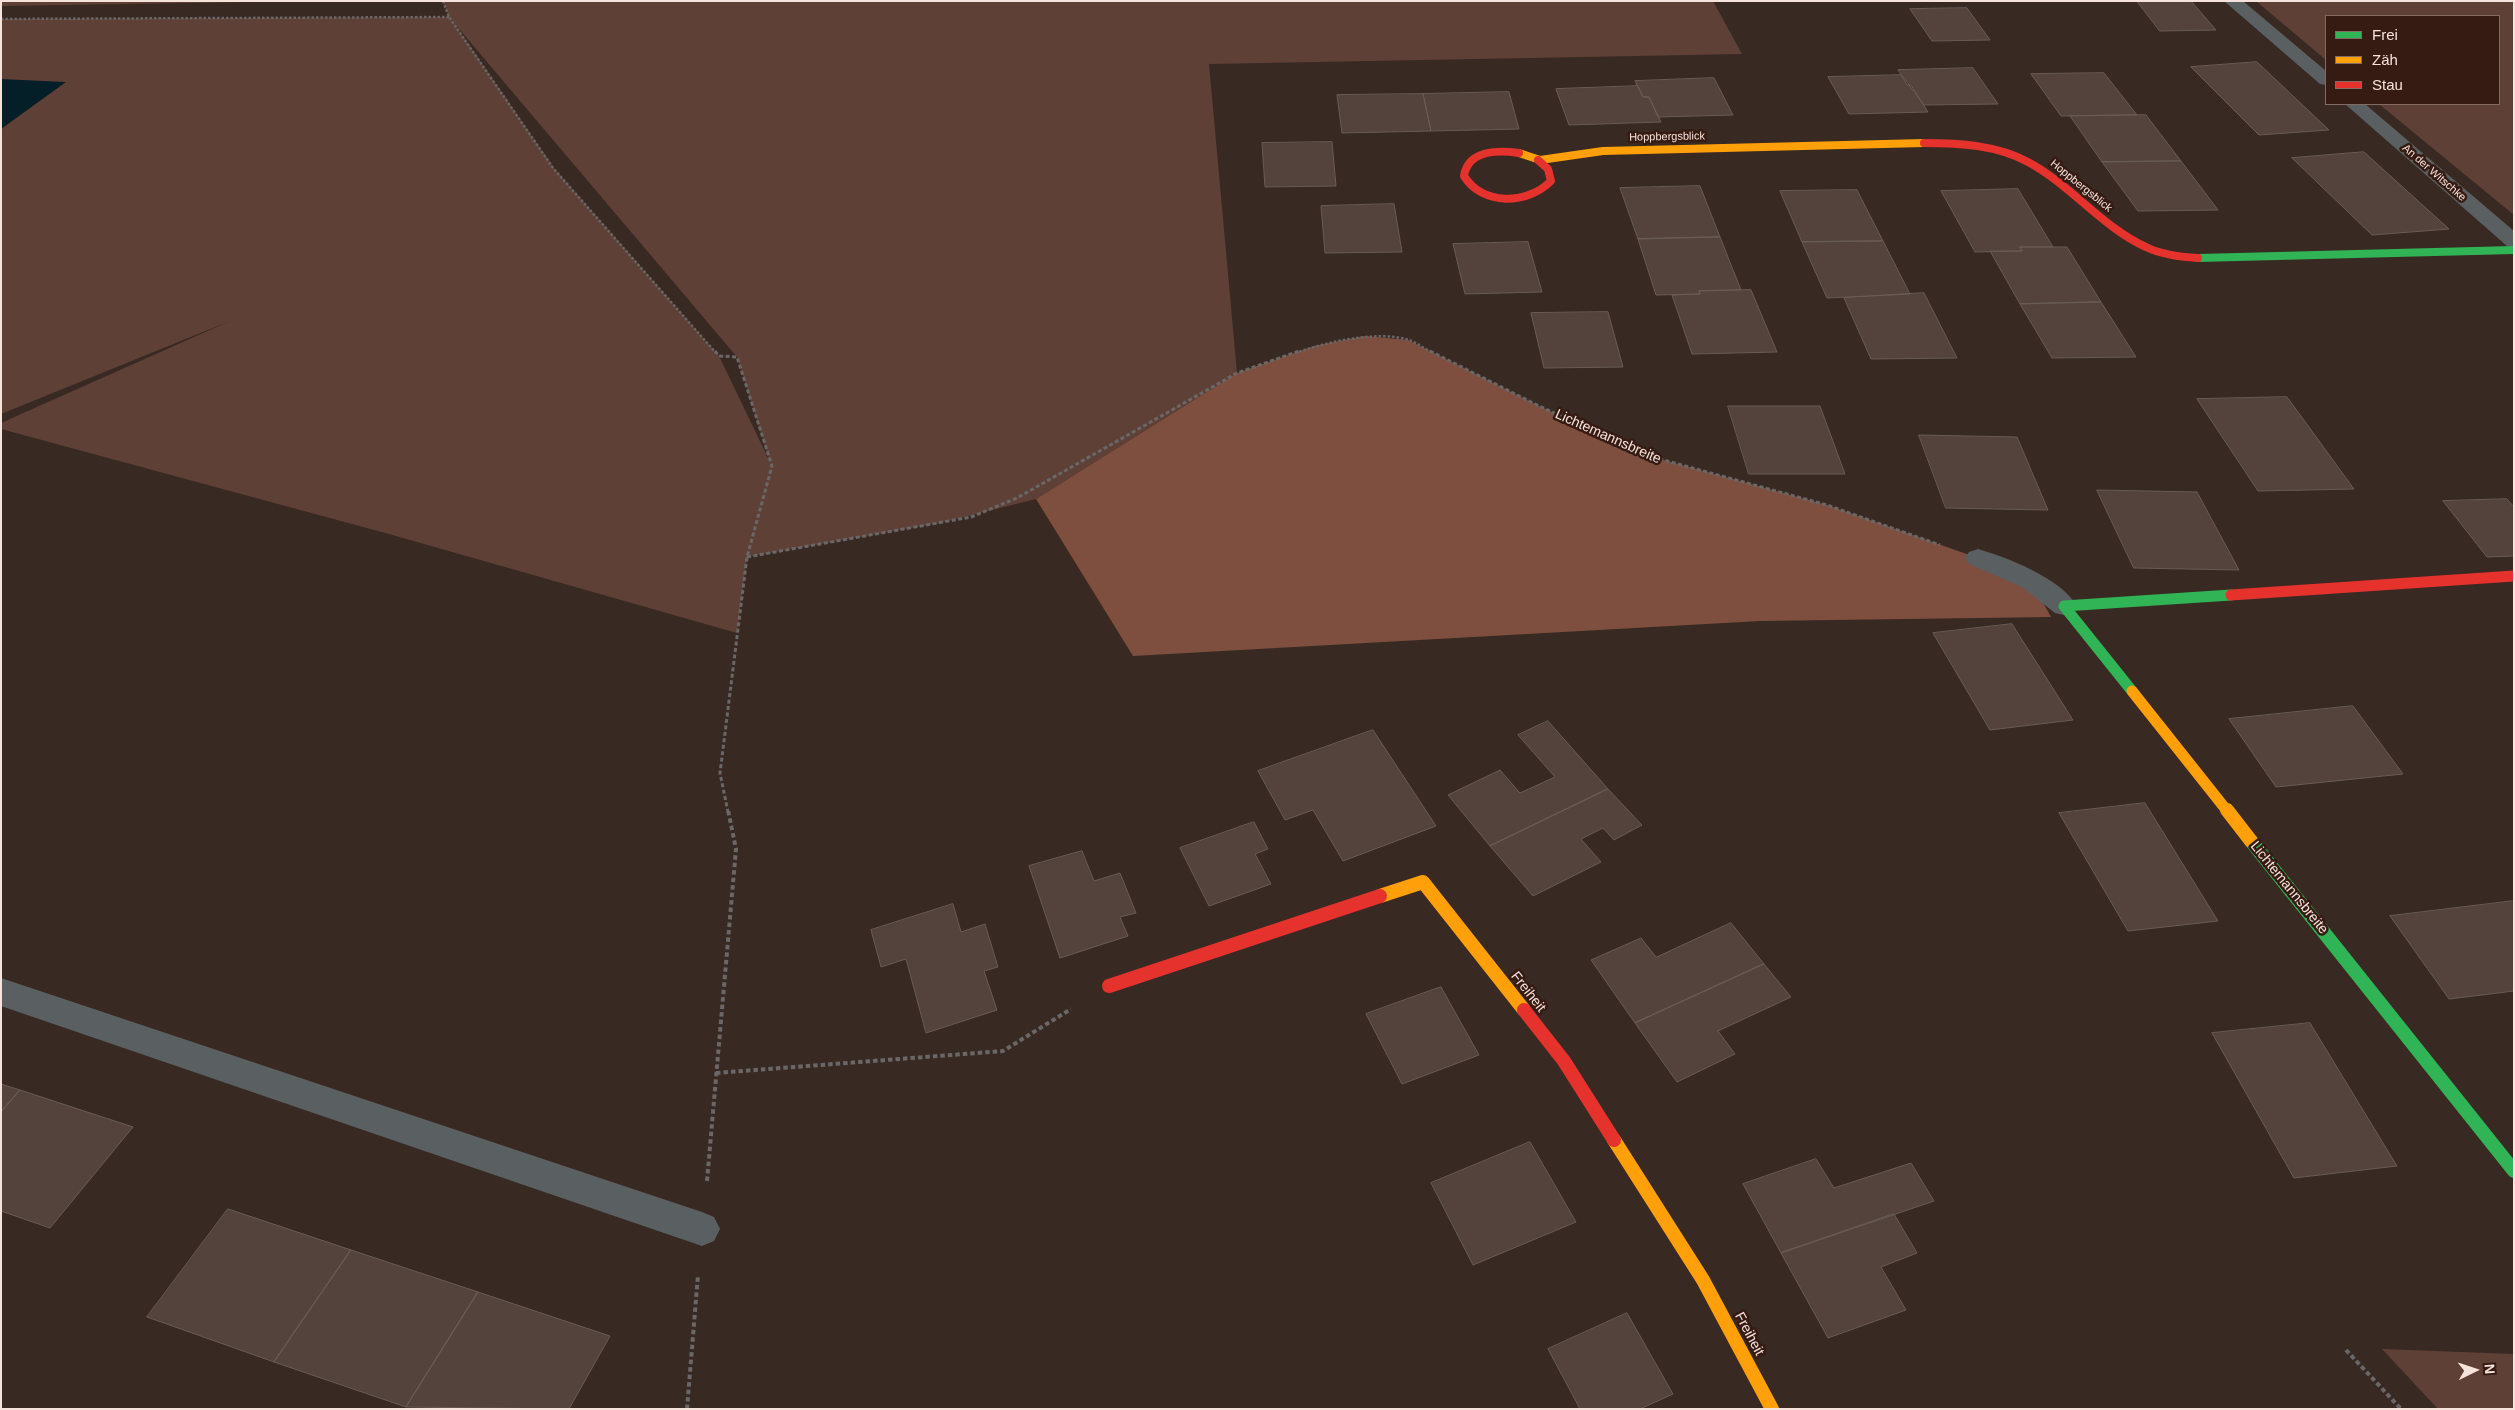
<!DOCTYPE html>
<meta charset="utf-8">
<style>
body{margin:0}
#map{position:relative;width:2515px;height:1410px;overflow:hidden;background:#392923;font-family:Arial,sans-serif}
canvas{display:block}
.frame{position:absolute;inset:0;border:2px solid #f6e3dc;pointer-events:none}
.legend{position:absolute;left:2325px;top:15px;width:175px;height:90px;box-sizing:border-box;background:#361b12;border:1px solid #836b63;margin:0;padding:6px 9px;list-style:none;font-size:15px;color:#f6e3dc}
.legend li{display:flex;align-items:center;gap:10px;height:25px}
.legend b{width:25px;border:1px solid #836b63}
.north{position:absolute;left:2450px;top:1345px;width:50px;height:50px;-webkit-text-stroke:4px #361b12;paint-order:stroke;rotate:86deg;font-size:14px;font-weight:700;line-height:20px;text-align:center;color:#f6e3dc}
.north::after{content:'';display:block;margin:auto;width:18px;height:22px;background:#f6e3dc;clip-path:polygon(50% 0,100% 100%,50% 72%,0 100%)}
</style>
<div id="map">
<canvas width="2515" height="1410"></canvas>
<div class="frame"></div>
<ul class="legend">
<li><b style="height:6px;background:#30b455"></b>Frei</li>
<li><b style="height:6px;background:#ff9f0a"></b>Zäh</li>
<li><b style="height:6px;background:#e5322d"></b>Stau</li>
</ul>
<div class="north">N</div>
</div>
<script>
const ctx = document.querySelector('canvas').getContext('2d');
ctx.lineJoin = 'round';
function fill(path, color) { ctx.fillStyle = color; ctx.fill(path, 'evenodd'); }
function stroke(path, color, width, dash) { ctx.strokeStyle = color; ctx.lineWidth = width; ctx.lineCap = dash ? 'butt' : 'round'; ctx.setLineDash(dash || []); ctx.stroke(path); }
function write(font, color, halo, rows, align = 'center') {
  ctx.font = font + ' Arial,sans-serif'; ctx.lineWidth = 5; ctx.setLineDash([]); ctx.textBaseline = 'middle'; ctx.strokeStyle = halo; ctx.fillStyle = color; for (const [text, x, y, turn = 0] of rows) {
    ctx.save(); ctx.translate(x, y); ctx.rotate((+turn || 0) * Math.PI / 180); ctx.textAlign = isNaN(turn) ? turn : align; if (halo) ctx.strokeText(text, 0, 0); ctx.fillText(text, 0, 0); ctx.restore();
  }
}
fill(new Path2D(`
 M 1,1 L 311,1 L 1,6 Z
 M 443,1 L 1713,1 L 1742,54 L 1209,64 L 1237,373 L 1036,499 L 940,523 L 747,557 L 737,633 L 389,534 L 1,429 L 1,423 L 230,321 L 1,414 L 1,19 L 449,17 ZM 454,23 L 737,357 L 770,462 L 719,356 L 554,168 Z
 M 2256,1 L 2514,1 L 2514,215 L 2379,104 L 2499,104 L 2499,16 L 2326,16 L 2326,60 Z
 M 2382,1349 L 2514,1354 L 2514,1409 L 2438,1409 Z`), '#5e4036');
fill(new Path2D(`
 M 1365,336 L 1408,340 L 1539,406 L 1649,456 L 1827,505 L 1978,558 L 2031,581 L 2051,617 L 1760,621 L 1133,656 L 1036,499 L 1237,373 L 1314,346 Z`), '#7e4f3f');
fill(new Path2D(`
 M 1,79 L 66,82 L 1,129 Z`), '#051f29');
const building = new Path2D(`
 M 2137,1 L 2191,1 L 2216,30 L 2160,31 Z
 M 1967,8 L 1990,40 L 1932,41 L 1910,9 Z
 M 2257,62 L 2329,130 L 2259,135 L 2191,67 Z
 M 1973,68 L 1998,104 L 1924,105 L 1898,70 Z
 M 2104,73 L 2137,115 L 2061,116 L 2031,74 Z
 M 1901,75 L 1907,85 L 1911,85 L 1928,112 L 1849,114 L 1828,77 Z
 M 1714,78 L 1733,115 L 1658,117 L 1649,97 L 1643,97 L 1635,81 Z
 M 1638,86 L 1643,97 L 1649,97 L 1661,122 L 1569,125 L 1556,89 Z
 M 1509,92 L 1519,129 L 1431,131 L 1423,94 Z
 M 1423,94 L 1431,131 L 1342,133 L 1337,95 Z
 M 2146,115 L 2181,161 L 2102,162 L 2070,116 Z
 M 1332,142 L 1336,186 L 1265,187 L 1262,143 Z
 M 2364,152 L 2449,229 L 2372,235 L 2292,158 Z
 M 2181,161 L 2218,210 L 2138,211 L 2102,162 Z
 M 1700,186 L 1720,237 L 1638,239 L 1620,188 Z
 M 2018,189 L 2053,247 L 2020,247 L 2022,251 L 1975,252 L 1941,191 Z
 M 1857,190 L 1883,241 L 1802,242 L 1780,191 Z
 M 1394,204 L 1402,252 L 1325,253 L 1321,206 Z
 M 1720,237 L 1741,290 L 1699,291 L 1700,294 L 1656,295 L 1638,239 Z
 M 1883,241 L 1910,294 L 1827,298 L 1802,242 Z
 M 1528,242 L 1542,292 L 1465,294 L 1453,244 Z
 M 2020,247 L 2067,247 L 2101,302 L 2020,304 L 1990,251 L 2022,251 Z
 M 1751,290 L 1777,352 L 1692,354 L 1672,295 L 1700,294 L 1699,291 Z
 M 1924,293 L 1957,358 L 1871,359 L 1844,298 Z
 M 2101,302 L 2136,357 L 2052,358 L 2020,304 Z
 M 1608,312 L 1623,367 L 1544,368 L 1531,313 Z
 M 2287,397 L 2354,489 L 2258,491 L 2197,399 Z
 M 1728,406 L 1820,406 L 1845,474 L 1749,474 Z
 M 1919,435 L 2017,437 L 2048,510 L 1946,508 Z
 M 2097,490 L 2197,492 L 2239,570 L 2134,568 Z
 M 2507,499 L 2514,507 L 2514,556 L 2487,557 L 2443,501 Z
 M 2012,624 L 2073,720 L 1990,730 L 1933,633 Z
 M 2353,706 L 2403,774 L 2276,787 L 2229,719 Z
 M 1548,721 L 1608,789 L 1490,846 L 1448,795 L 1500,770 L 1520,793 L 1555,777 L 1518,735 Z
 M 1373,730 L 1436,826 L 1343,861 L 1313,810 L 1285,820 L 1258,771 Z
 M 1608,789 L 1642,825 L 1614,840 L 1603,828 L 1581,839 L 1601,862 L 1533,896 L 1490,846 Z
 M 2145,803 L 2218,921 L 2128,931 L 2059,813 Z
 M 1254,822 L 1268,849 L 1255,854 L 1271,884 L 1209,906 L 1180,848 Z
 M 1082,851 L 1094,881 L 1120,873 L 1136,913 L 1120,917 L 1128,936 L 1060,958 L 1029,866 Z
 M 2514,901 L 2514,991 L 2449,999 L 2390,916 Z
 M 953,904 L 961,932 L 985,924 L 998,967 L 984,971 L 997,1010 L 926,1033 L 906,959 L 881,967 L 871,930 Z
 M 1731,923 L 1764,964 L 1635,1023 L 1591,960 L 1641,938 L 1656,957 Z
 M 1764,964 L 1791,997 L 1718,1031 L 1735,1054 L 1677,1082 L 1635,1023 Z
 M 1441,987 L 1479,1055 L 1402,1084 L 1366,1014 Z
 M 2310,1023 L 2397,1166 L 2294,1178 L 2212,1033 Z
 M 1,1084 L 20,1090 L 1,1112 Z
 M 20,1090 L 133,1127 L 50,1228 L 1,1211 L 1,1112 Z
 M 1530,1142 L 1576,1222 L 1473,1265 L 1431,1183 Z
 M 1816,1159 L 1834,1188 L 1911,1163 L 1934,1201 L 1781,1253 L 1743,1184 Z
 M 228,1209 L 351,1250 L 274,1362 L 147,1317 Z
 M 1894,1214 L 1917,1253 L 1881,1267 L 1906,1310 L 1828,1338 L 1781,1253 Z
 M 351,1250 L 478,1292 L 406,1407 L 274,1362 Z
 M 478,1292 L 610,1336 L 569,1409 L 406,1407 Z
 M 1627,1313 L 1673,1394 L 1640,1409 L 1580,1409 L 1548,1349 Z`);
fill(building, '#54433d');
stroke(building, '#695b56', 1);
stroke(new Path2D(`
 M 443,1 L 449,17 L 553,168 L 716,353
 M 1,19 L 449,17
 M 1295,353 C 1327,342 1377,330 1409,340 C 1417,343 1425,349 1433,353`), '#696767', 2.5, [2.5, 2]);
stroke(new Path2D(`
 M 715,351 L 719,356 L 737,357 L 772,466 L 747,557 L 720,773 L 728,812
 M 1430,351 L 1539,406 L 1649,456 L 1827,505 L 1940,545
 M 747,557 L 971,517 L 1017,498 L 1237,373 L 1299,351`), '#696767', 3, [4, 2.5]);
stroke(new Path2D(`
 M 716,1073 L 1003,1051 L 1071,1009
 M 707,1181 L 736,849 L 728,810
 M 2346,1350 L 2401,1409
 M 687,1409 L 698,1275`), '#696767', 4, [4.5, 3]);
fill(new Path2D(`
 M 1,978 L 702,1212 L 714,1217 L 720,1229 L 714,1241 L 702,1246 L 1,1006 Z`), '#5a5f61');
fill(new Path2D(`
 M 2224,1 L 2243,1 L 2326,71 L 2326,85 L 2320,84 Z
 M 2345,104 L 2365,104 L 2514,231 L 2514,248 L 2507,246 Z
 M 1978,549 C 2007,557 2062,579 2077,606 L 2073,613 L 2064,615 L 2055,613 L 2022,587 L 1969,564 L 1965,558 L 1969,552 Z`), '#5a5f61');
stroke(new Path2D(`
 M 2198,258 L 2514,250`), '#30b455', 8);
stroke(new Path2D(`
 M 2132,691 L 2064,606 L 2231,595`), '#30b455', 11);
stroke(new Path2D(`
 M 2251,841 L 2514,1171`), '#30b455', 14);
stroke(new Path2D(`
 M 1519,153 L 1540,160 L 1603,151 L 1924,143`), '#ff9f0a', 8);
stroke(new Path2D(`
 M 2132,691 L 2228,812`), '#ff9f0a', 11);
stroke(new Path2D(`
 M 2227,810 L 2251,841
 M 1380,896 L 1423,882 L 1524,1010
 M 1614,1140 L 1703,1280 L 1772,1409`), '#ff9f0a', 14);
stroke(new Path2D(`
 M 1924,143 C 1959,143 1997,145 2028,162 C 2071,185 2102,227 2146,247 C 2162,255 2180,257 2198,258
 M 1519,153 C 1498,150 1468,150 1464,176 C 1483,206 1527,205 1551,181 L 1548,169 L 1538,160`), '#e5322d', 8);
stroke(new Path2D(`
 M 2231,595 L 2514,576`), '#e5322d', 11);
stroke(new Path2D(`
 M 1109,986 L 1380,896
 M 1524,1010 L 1564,1061 L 1614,1140`), '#e5322d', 14);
write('11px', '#f6e3dc', '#361b12', [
 ["Hoppbergsblick",1667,137,-1],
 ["An der Witschke",2434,173,41],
 ["Hoppbergsblick",2081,186,39]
]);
write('14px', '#f6e3dc', '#361b12', [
 ["Lichtemannsbreite",1608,437,24],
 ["Lichtemannsbreite",2289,888,51],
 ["Freiheit",1528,992,52],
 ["Freiheit",1749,1334,62]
]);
</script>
